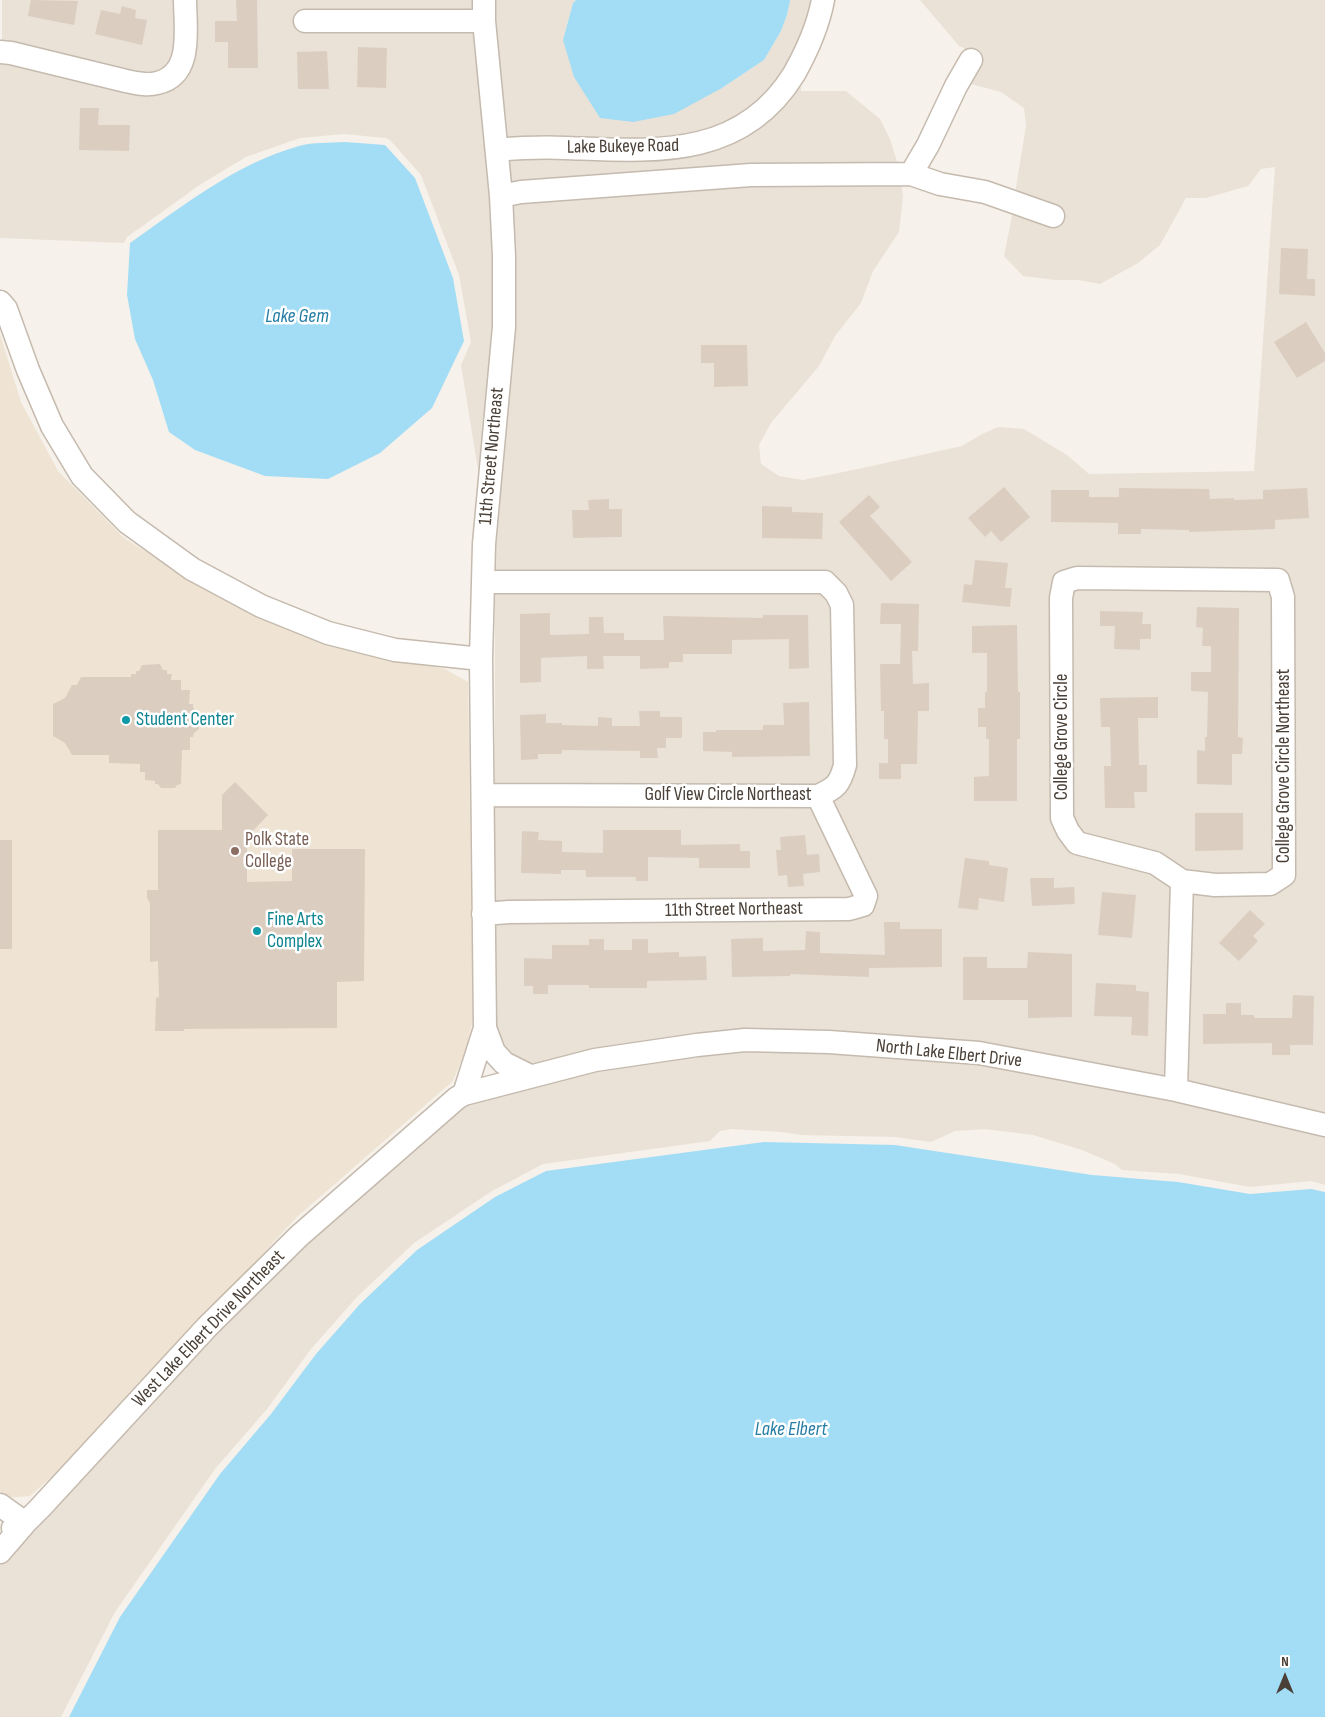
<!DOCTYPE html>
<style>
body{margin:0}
#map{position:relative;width:1325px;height:1717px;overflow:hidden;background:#f6f1ea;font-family:"Sofia Sans Condensed",sans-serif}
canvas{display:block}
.north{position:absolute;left:1260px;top:1652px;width:50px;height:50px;-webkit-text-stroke:4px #fff;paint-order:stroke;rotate:0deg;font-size:14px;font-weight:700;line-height:20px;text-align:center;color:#4a4037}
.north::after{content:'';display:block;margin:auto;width:18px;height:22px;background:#4a4037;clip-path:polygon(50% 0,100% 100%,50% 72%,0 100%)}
</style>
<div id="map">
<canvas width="1325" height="1717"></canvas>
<div class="north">N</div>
</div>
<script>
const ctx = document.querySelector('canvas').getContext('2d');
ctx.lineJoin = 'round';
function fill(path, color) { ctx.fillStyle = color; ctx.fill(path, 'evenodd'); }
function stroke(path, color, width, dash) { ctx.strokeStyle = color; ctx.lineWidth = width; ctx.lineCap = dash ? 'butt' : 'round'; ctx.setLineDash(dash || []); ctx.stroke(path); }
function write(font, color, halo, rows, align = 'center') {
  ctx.font = font + ' "Sofia Sans Condensed",sans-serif'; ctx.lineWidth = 5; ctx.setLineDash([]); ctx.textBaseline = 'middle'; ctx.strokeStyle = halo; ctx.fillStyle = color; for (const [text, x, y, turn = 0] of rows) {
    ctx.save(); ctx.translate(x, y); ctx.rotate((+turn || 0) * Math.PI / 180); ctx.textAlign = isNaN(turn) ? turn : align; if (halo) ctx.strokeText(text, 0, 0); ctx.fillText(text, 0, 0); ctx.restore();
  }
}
fill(new Path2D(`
 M 2,0 L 177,0 L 177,49 L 164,71 L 145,75 L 2,43 Z
 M 193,0 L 476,0 L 476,12 L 298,13 L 297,30 L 477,30 L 493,197 L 496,327 L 481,488 L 461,365 L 471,342 L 459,275 L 421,175 L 390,140 L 386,138 L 344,134 L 300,138 L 246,157 L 201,184 L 127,237 L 124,243 L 0,238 L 0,61 L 171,87 Z
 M 492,0 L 576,0 L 573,3 L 563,40 L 722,88 L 764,60 L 781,31 L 787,15 L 790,0 L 815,0 L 806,33 L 781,79 L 750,111 L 717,129 L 668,140 L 504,141 Z
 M 920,0 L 1325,0 L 1325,1116 L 1184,1083 L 1189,891 L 1274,891 L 1286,577 L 1062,574 L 1054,817 L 1152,871 L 1173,885 L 1169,1080 L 830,1033 L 531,1067 L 509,1056 L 494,1028 L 494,922 L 865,913 L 829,800 L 836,798 L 843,588 L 495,573 L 492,552 L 509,203 L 752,184 L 901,182 L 903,196 L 899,232 L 873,271 L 861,303 L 835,336 L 819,366 L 771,423 L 759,445 L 761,464 L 779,476 L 803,480 L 858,469 L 962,446 L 982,434 L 998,427 L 1024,429 L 1067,455 L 1089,474 L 1254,471 L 1275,167 L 1261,169 L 1248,186 L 1206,198 L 1186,198 L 1160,245 L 1138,263 L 1100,284 L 1079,280 L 1055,280 L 1023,276 L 1004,256 L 1013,211 L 1058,227 L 1062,210 L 1015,193 L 1026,126 L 1024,108 L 1001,92 L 967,83 L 982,58 L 969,48 L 963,58 L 964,48 L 959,46 Z
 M 801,79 L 801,91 L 846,91 L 880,119 L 890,139 L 898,165 L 508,185 L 505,158 L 669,158 Z
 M 1272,588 L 1276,870 L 1268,875 L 1215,877 L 1190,873 L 1081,835 L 1070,815 L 1071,589 Z
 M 495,590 L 822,590 L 834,607 L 834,774 L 816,787 L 495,786 Z
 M 494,804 L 813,805 L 857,896 L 848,901 L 494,904 Z
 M 745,1049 L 829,1051 L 978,1062 L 1168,1097 L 1325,1134 L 1325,1185 L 1311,1181 L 1250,1187 L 1179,1174 L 1122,1170 L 1115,1164 L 1082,1150 L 1033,1135 L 985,1129 L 955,1131 L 931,1142 L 895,1137 L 801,1135 L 782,1132 L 731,1129 L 720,1131 L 710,1141 L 543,1164 L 492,1191 L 414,1243 L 356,1298 L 311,1349 L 267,1409 L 215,1469 L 115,1612 L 61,1717 L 0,1717 L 0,1565 L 26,1534 L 213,1333 L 303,1243 L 466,1104 L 469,1105 L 470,1101 L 529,1086 L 534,1088 L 535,1084 L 569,1075 Z`), '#eae2d7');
fill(new Path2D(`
 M 0,334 L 21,402 L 58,471 L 124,538 L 230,603 L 324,644 L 445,669 L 468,682 L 473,1019 L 467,1046 L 453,1081 L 297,1217 L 68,1462 L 30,1496 L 5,1498 L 0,1491 Z`), '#efe4d3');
fill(new Path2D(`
 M 576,0 L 790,0 L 790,1 L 787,15 L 781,31 L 764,60 L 722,88 L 674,114 L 633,122 L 600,118 L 574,77 L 563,40 L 573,3 Z
 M 345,142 L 385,145 L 415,178 L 453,278 L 464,341 L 432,408 L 380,453 L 328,479 L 265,476 L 195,450 L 169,432 L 153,380 L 135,339 L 127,295 L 130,243 C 183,206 235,164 299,146 C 313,142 330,143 345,142 Z
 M 764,1142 L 895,1145 L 1092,1175 L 1178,1182 L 1250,1194 L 1311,1189 L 1325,1192 L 1325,1717 L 69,1717 L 120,1617 L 220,1474 L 271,1414 L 316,1354 L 360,1304 L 417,1250 L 495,1197 L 546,1171 Z`), '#a3ddf5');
fill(new Path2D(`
 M 31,0 L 78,1 L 74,25 L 28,16 Z
 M 236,0 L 257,0 L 258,68 L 228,68 L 228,42 L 215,42 L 215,21 L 237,21 Z
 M 122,6 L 136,10 L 135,18 L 147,20 L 142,45 L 95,34 L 101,10 L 120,14 Z
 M 358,47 L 387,48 L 386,88 L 357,87 Z
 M 327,51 L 329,89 L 298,89 L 297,52 Z
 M 80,108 L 99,108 L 98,125 L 130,125 L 129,151 L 79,150 Z
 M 1281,248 L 1308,249 L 1307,279 L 1315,279 L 1315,296 L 1279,294 Z
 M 1306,322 L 1325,353 L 1325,361 L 1297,378 L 1274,342 Z
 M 701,345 L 747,345 L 748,386 L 714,387 L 714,363 L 701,363 Z
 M 1004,487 L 1030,517 L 1001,542 L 991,531 L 985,537 L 968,518 Z
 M 1119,488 L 1209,489 L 1210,499 L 1234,498 L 1234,500 L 1263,499 L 1263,490 L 1307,488 L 1309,518 L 1275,520 L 1275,529 L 1189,532 L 1189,530 L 1141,529 L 1141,534 L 1118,534 L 1118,523 L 1051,522 L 1051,490 L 1089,490 L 1089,497 L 1119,497 Z
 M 869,495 L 880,507 L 870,516 L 912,562 L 891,581 L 839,522 Z
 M 609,499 L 609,509 L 622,509 L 622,537 L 573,538 L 572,510 L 589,510 L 588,500 Z
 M 762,506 L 792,507 L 792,512 L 823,513 L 822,539 L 762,538 Z
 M 975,560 L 1008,563 L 1005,588 L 1012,588 L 1010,607 L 962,602 L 964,584 L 972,585 Z
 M 881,603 L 919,604 L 918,651 L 912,651 L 913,684 L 929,683 L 929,711 L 918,711 L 917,764 L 901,764 L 901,779 L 879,779 L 879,763 L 888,763 L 888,739 L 884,739 L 884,711 L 881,711 L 880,664 L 900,664 L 901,624 L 880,624 Z
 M 1197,607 L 1239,608 L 1238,737 L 1243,738 L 1242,754 L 1232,754 L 1232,785 L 1197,784 L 1197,750 L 1205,751 L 1205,737 L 1207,737 L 1208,692 L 1191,691 L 1191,672 L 1211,672 L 1211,646 L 1202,646 L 1203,628 L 1196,627 Z
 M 1100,611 L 1143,612 L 1142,624 L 1151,624 L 1151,639 L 1140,639 L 1140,650 L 1114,649 L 1115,626 L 1100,626 Z
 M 550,613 L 550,635 L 589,634 L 589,617 L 603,617 L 604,633 L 624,633 L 624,640 L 664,640 L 663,616 L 763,618 L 763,615 L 808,615 L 809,668 L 789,669 L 789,639 L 732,640 L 732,654 L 683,654 L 683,662 L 669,662 L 669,668 L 640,669 L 640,656 L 603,656 L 604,669 L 587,669 L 587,656 L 541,658 L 541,682 L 520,683 L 520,614 Z
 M 1017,625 L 1018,692 L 1020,692 L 1020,739 L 1017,739 L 1017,801 L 974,801 L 974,777 L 989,776 L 989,739 L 986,739 L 986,727 L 978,727 L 978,708 L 985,708 L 985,692 L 987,692 L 987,653 L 972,653 L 972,626 Z
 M 160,664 L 163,670 L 167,670 L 167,674 L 172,674 L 171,680 L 181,680 L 181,690 L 190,690 L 189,704 L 193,704 L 193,708 L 199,711 L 199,729 L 194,733 L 193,737 L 190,737 L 190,750 L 182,750 L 181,784 L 177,785 L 175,788 L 161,788 L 158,784 L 155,784 L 155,781 L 145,780 L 145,772 L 140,772 L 140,764 L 109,763 L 109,755 L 72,755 L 65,743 L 53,736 L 53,704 L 65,698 L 72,685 L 77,685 L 81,677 L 131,677 L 131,674 L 136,674 L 136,671 L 139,671 L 142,665 Z
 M 1158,697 L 1158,718 L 1138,718 L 1139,765 L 1147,765 L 1147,792 L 1134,792 L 1135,808 L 1105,808 L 1104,766 L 1111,766 L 1110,727 L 1101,727 L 1100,698 Z
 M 809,702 L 810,756 L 732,757 L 732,752 L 703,751 L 703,732 L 716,732 L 716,730 L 763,730 L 763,725 L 784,725 L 783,703 Z
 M 639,711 L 660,711 L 660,717 L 682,717 L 682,738 L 666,738 L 666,748 L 657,748 L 658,758 L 640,758 L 640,751 L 562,750 L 562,754 L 538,754 L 538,759 L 521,760 L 520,715 L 546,714 L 546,723 L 562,723 L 562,725 L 598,726 L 598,717 L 612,718 L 612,726 L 640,726 Z
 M 235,782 L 268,815 L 247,837 L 247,882 L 292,881 L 292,849 L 365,849 L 364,981 L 337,982 L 337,1028 L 184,1029 L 184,1031 L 155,1031 L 156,998 L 159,997 L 158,961 L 150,962 L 150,903 L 147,898 L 147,890 L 158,890 L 158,830 L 222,830 L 222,795 Z
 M 1195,813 L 1243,813 L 1243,850 L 1195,851 Z
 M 603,830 L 681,830 L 681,845 L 740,844 L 740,851 L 750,851 L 750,868 L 699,868 L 699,858 L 648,857 L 648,881 L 636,881 L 636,877 L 586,877 L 586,870 L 561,870 L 561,874 L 521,873 L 522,831 L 539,832 L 538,840 L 562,841 L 562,852 L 603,853 Z
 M 805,835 L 807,855 L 819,854 L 820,872 L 803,874 L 804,886 L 788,887 L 787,875 L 778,876 L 776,850 L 781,850 L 780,837 Z
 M 0,840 L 12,840 L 12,949 L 0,949 Z
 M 965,858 L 989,861 L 989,865 L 1008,868 L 1004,902 L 979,898 L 978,910 L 958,908 Z
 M 1030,878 L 1054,878 L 1054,888 L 1074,887 L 1075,904 L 1032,906 Z
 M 1102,892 L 1136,895 L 1132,938 L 1098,935 Z
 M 1250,910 L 1265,924 L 1253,936 L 1258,941 L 1239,961 L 1219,943 Z
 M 884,922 L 900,922 L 900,929 L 942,929 L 942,967 L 869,968 L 869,977 L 790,974 L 790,976 L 732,977 L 731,939 L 763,938 L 763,951 L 805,950 L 806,931 L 820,932 L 820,953 L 885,955 Z
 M 589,939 L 604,939 L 604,950 L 632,950 L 632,939 L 648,939 L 648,953 L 679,952 L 679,957 L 706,956 L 707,980 L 647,981 L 647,988 L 589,988 L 589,985 L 548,985 L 548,994 L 533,994 L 533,986 L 524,986 L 524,958 L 552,959 L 552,945 L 589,945 Z
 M 1028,952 L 1072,954 L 1072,1017 L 1028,1018 L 1028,1000 L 963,1000 L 963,957 L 987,957 L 987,968 L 1027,968 Z
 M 1096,983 L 1136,985 L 1136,991 L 1149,992 L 1148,1036 L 1131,1035 L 1132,1017 L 1094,1016 Z
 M 1293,995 L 1314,996 L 1313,1045 L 1290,1045 L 1290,1055 L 1272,1055 L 1272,1043 L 1203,1044 L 1203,1014 L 1226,1014 L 1226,1003 L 1241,1003 L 1241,1015 L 1254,1015 L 1254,1018 L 1292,1018 Z`), '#dbcec1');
const minor = new Path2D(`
 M 305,21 L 484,21
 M 0,52 L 11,53 L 126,81 C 136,83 147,86 157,83 C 194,75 185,28 185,0
 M 497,150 C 520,148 543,147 565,148 C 653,151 741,160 794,74 C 807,51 818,26 823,0
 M 911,174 L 940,184 L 985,192 L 1053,216
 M 501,196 L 521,192 L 751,175 L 911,174 L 928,145 L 956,86 L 971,60
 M 0,302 L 6,309 L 28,370 L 52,426 L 82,476 L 127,522 L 192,569 L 261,606 L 328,633 L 395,650 L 481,659
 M 1077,578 L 1278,580 L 1283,597 L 1284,875 L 1270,884 L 1215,885 L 1182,881 L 1155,863 L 1077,843 L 1068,831 L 1062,818 L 1061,598 L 1064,582 Z
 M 484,795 L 818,796 C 836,788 840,784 845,765 L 842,605 L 836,593 L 825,582 L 484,582
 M 483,914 L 509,912 L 849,909 L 863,905 L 866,896 L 818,796
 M 485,1028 L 494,1052 L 504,1063 L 530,1076
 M 1176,1090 L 1182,881
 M 464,1094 L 485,1028 L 481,659 L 484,544 L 504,327 L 504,256 L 501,196 L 484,21 L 484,0
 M 0,1505 L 25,1523 L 13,1528
 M 0,1552 L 25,1523 L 40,1508 L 207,1327 L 299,1236 L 457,1098 L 464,1094 L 595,1060 L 697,1045 L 745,1040 L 829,1042 L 979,1053 L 1176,1090 L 1325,1125`);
stroke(minor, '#c5baae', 25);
stroke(minor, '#fff', 22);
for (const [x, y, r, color] of [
 [126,720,5,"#0f9aa8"],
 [235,851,5,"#8d6e63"],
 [257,931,5,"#0f9aa8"]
]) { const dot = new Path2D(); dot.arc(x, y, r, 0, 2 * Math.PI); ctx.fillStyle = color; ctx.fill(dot); stroke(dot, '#fff', 2); }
write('19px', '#4a4037', '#fff', [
 ["Lake Bukeye Road",623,147,-1],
 ["11th Street Northeast",492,456,-85],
 ["College Grove Circle",1062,737,-90],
 ["College Grove Circle Northeast",1284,766,-90],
 ["Golf View Circle Northeast",728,795],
 ["11th Street Northeast",734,910,-1],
 ["North Lake Elbert Drive",949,1054,6],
 ["West Lake Elbert Drive Northeast",209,1329,-46]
]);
write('19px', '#0d838f', '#fff', [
 ["Student Center",136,720],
 ["Fine Arts",267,920],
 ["Complex",267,942]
], 'left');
write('19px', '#785e54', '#fff', [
 ["Polk State",245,840],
 ["College",245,862]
], 'left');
write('italic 20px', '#257da4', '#fff', [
 ["Lake Gem",297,317],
 ["Lake Elbert",791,1430]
]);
</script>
